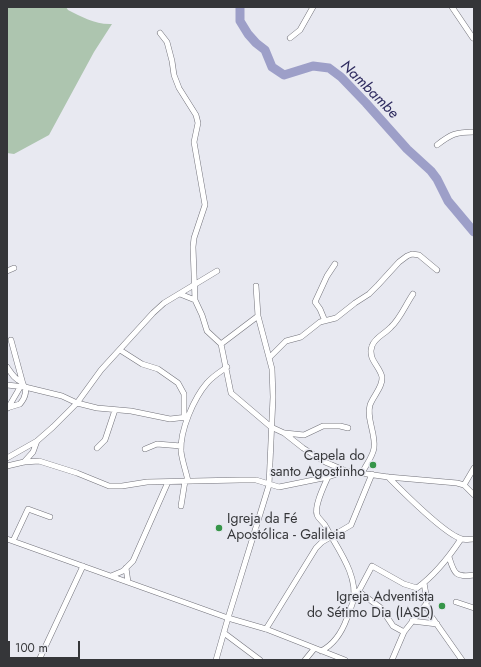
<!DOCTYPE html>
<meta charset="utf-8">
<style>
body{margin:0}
#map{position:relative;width:481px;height:667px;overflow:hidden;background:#e8e9f1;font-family:Jost,sans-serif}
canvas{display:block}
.frame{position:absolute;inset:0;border:8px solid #353639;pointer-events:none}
.scale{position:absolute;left:8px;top:641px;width:72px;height:18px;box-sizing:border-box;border:2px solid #353639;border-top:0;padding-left:5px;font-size:12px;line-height:14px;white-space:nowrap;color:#353639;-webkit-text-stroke:3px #e8e9f1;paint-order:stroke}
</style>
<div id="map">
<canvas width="481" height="667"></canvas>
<div class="frame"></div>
<div class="scale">100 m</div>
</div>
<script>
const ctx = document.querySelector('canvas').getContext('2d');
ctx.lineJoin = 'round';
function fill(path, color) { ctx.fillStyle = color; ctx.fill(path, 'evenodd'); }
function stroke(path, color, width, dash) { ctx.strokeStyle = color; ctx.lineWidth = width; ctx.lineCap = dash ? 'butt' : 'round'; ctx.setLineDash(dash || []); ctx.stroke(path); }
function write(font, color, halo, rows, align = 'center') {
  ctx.font = font + ' Jost,sans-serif'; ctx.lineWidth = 3; ctx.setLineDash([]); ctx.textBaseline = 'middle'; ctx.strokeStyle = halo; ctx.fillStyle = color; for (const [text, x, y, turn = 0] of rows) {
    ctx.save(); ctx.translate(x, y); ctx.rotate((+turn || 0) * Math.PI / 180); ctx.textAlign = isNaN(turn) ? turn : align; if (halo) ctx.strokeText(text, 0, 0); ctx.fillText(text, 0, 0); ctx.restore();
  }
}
fill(new Path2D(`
 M 7,7 L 66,7 L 68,10 C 82,17 96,25 112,24 L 94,52 L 49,135 L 14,154 L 7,153 Z`), '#adc5af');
stroke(new Path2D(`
 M 240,7 L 240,21 L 248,34 L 256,43 L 265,50 L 272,67 L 284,75 L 313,66 L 329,68 L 341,77 L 366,103 L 407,149 L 431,171 L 437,179 L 448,201 L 474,232`), '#9d9fc8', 9);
const minor = new Path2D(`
 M 452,7 L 473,38
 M 160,33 L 167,42 L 172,61 L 174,75 L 179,88 L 196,115 L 198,123 L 194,142 L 205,205 L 194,238 L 193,247 L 195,300 L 202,315 L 207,331 L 221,344 L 231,393 L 271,427 L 284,433 L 303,448 L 325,462 L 346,471
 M 290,38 L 300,30 L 313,7
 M 437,145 C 451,134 456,132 474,132
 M 7,271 L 14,268
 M 180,294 L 195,300
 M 325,321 L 320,309 L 315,302 L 327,276 L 335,264
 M 221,344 L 258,316
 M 120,350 L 142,364 L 158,369 L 178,383 L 184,394 L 184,418
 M 270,357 L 286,341 L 301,337 L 320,322 L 336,318 L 355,303 L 369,294 L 378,285 L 399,262 L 407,256 L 412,254 L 419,255 L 437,270
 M 7,367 C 11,373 15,380 22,382
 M 7,385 L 25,387 L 62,396 L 77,403 L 97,408 L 131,411 L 170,419 L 187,417
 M 7,408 L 20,404 C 25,398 28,391 23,384 L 11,340
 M 8,408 L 22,384
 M 285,433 L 304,435 L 323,426 L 340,426 L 348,428
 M 97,448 L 105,440 L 115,410
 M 145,449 L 157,444 L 181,446
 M 7,458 L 37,441 L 53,427 L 77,403 L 101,370 L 153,313 L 164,303 L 217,271
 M 24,462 L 33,452 L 37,441
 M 7,466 L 24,462 L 39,461 L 77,473 L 109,486 L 122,486 L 147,482 L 240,480 L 256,480 L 279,487 L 328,477 L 346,471 L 388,477 L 457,483 L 464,485 L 474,495
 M 362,473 C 366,465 373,456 374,448 C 376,434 366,418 370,405 C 373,396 383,387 382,377 C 380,366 367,359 372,346 C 375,337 385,334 391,327 C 400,319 406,304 413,294
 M 388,477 C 401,490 445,535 462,539 C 465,540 470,539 474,539
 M 188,481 C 186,471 182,461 181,451 C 180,430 194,398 207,383 C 213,376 220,372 227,367
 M 464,485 L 474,468
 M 181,506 L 185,481
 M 7,539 L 228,618 L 266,629 L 345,660
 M 13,541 L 28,509 L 50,517
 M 449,557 C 454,572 454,578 474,575
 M 126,568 L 128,582
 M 111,576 L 123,571 L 133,561 L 168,482
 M 358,591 L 381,608 L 393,626 L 404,632
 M 354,600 L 372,566 L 404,584 L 417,588 C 435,575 449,557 461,539
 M 456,602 L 474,608
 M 426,604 L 431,616 L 462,660
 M 412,621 L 437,624
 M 266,629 L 316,548 L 322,542 L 351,525 L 372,474
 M 224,633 L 260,660
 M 321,651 C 335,644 342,632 347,618 C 349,612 352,606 353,601 C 359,576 337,548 326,527 C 324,522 319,520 317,515 C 314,506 324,486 328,477
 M 39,660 L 83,566
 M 216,660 L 228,618 L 269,485 L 273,397 L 272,369 L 258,316 L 256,286
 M 305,660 L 314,649
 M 392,660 L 404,632 L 426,604 L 427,600 L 424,583`);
stroke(minor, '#72727a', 6);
stroke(minor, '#fff', 5);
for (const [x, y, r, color] of [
 [373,465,4,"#369549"],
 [219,528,4,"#369549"],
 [442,606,4,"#369549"]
]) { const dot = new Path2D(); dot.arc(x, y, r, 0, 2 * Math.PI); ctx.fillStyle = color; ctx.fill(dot); stroke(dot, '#e8e9f1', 1.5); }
write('14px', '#353639', '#e8e9f1', [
 ["Capela do",365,457],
 ["santo Agostinho",365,473],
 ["Igreja da Fé",227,520,"left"],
 ["Apostólica - Galileia",227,536,"left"],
 ["Igreja Adventista",434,598],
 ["do Sétimo Dia (IASD)",434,614]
], 'right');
write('italic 15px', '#2e2b5f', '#e8e9f1', [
 ["Nambambe",369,90,45]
]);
</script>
